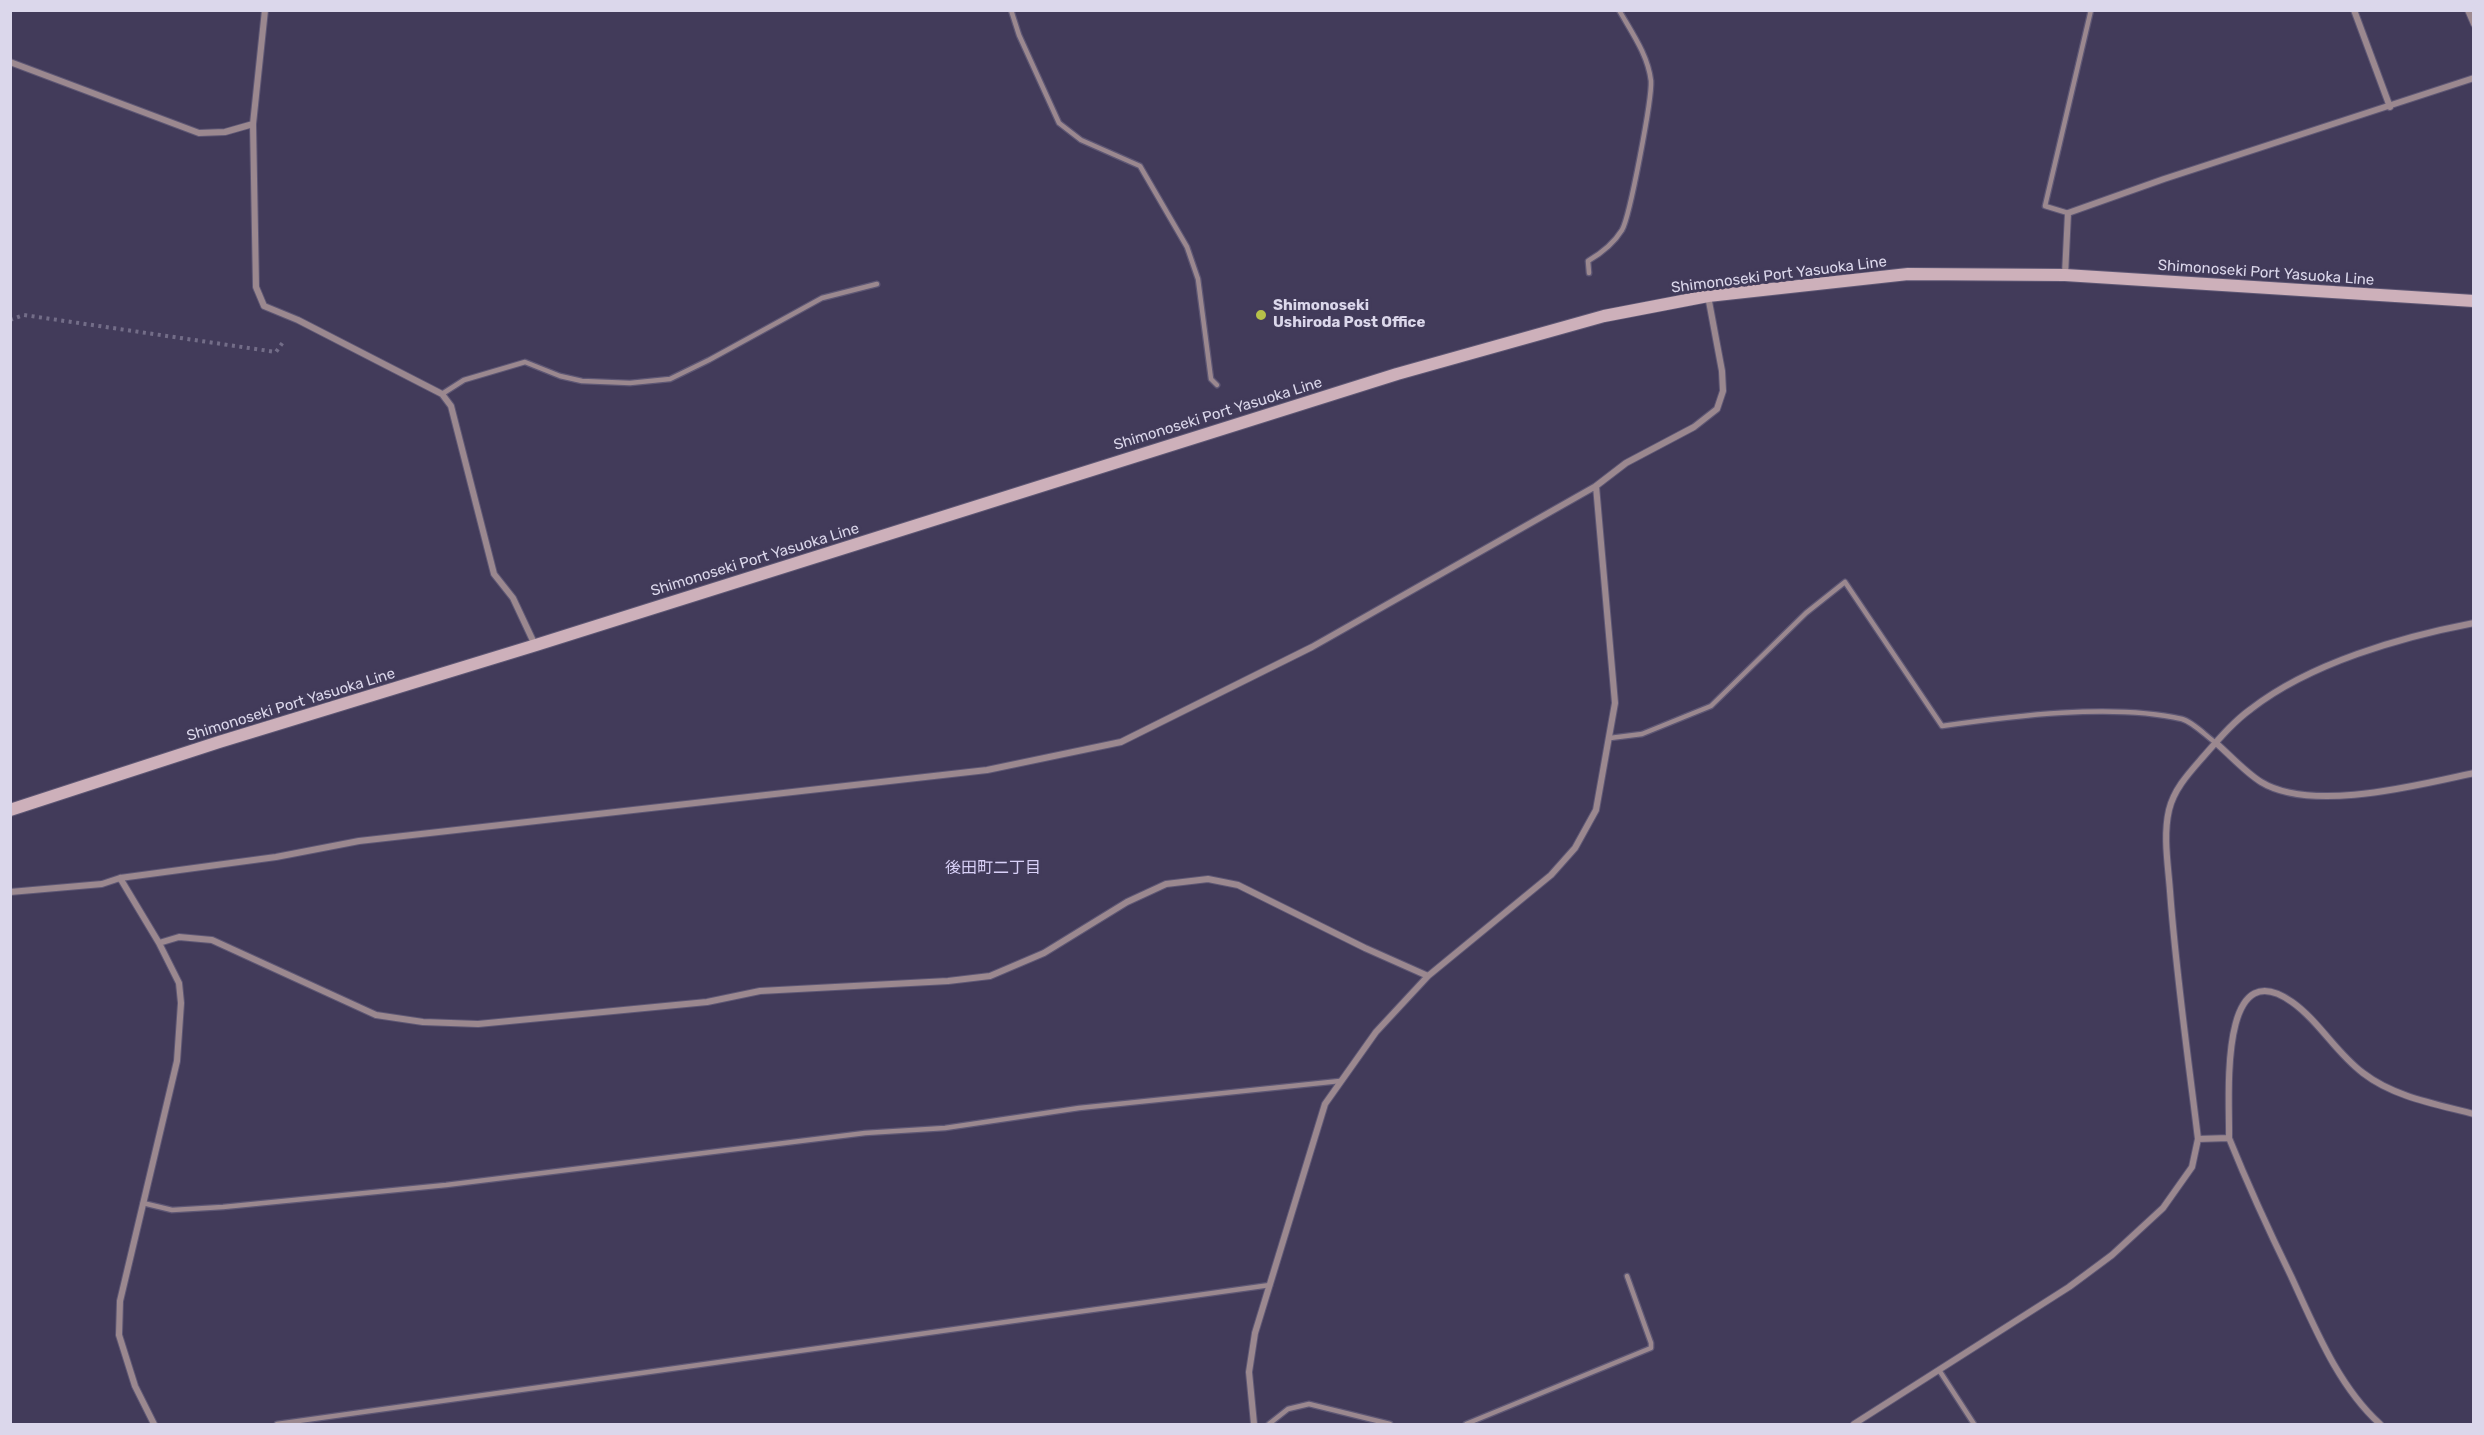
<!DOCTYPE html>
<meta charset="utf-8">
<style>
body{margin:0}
#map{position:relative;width:2484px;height:1435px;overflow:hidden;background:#423b5a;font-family:Rubik,sans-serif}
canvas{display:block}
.frame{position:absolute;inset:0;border:12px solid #dbd7eb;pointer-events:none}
</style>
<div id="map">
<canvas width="2484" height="1435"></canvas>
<div class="frame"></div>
</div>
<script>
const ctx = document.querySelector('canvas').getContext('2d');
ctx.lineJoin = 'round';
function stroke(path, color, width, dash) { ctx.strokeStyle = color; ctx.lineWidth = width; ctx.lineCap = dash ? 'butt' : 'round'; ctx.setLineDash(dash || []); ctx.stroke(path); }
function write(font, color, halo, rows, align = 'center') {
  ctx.font = font + ' Rubik,"Noto Sans JP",sans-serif'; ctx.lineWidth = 6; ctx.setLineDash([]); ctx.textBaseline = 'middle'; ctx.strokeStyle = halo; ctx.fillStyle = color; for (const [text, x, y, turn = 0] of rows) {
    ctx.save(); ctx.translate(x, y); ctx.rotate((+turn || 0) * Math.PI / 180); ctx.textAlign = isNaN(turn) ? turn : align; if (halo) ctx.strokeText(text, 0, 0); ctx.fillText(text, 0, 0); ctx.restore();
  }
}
const service = new Path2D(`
 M 1011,10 L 1019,35 L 1059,123 L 1081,140 L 1140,166 L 1187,247 L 1198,279 L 1211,379 L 1217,385
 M 2068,213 L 2045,206 L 2091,10
 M 1589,273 L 1588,261 C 1600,254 1614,243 1622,230 C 1630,216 1652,99 1651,81 C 1648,55 1632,33 1619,10
 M 442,394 L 464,380 L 525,362 L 560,376 L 582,381 L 630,383 L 670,379 L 709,360 L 822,298 L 877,284
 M 1610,738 L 1642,734 L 1711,706 L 1806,613 L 1845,582 L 1942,726 C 2012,716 2112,703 2182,719 C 2193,722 2206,736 2216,743
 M 143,1203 L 172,1210 L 223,1207 L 446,1185 L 865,1133 L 945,1128 L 1079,1108 L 1340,1081
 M 1939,1370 L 1974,1424
 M 277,1424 L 1270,1285
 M 1269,1424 L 1288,1409 L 1309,1404 L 1390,1424
 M 1466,1424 L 1651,1348 L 1651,1343 L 1627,1276`);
const minor = new Path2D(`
 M 265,10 L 253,124 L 256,287 L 264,306 L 298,320 L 442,394 L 451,406 L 494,574 L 513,598 L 535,645
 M 2354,10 L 2390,107
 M 2468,10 L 2474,24
 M 10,62 L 199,133 L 225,132 L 253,124
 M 2065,275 L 2068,213 L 2164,179 L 2474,78
 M 2216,743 C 2230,755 2245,772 2261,782 C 2312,813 2418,785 2474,773
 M 120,878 L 159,943 L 179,983 L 181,1003 L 177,1061 L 120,1301 L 119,1335 L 135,1386 L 154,1424
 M 10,892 L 102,884 L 120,878 L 276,857 L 359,841 L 987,770 L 1121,742 L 1312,647 L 1596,486 L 1626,463 L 1694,427 L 1717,409 L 1723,391 L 1722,371 L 1708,296
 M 159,943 L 179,937 L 212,940 L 376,1015 L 423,1022 L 478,1024 L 707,1002 L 760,991 L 948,981 L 990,976 L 1044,953 L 1127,902 L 1166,884 L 1208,879 L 1238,885 L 1365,948 L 1428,976
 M 2229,1138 C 2248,1185 2269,1231 2291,1276 C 2315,1328 2338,1386 2380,1424
 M 2198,1139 L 2229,1138 C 2230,1103 2217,949 2292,1002 C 2319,1021 2336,1053 2363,1073 C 2394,1097 2436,1104 2474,1114
 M 1254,1424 L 1249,1372 L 1255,1333 L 1325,1104 L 1376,1032 L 1428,976 L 1551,875 L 1575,848 L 1596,810 L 1615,703 L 1596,486
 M 1854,1424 L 2069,1287 L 2112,1255 L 2163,1208 L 2192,1167 L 2198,1139 C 2188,1056 2176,974 2170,891 C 2168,864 2163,836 2169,810 C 2174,789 2189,773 2203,757 C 2218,740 2233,722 2251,709 C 2310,663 2401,637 2474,623`);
const secondary = new Path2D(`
 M 10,810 L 219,742 L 536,645 L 1397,374 L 1604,316 L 1708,296 L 1908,274 L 2065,275 L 2474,301`);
stroke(service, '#5e5774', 7);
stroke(minor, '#5e5774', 8);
stroke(secondary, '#5e5774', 14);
stroke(new Path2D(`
 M 10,320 L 24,315 L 276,352 L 283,342`), '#736d88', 4, [3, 4.5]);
stroke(service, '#9b888f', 4.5);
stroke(minor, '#9b888f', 6);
stroke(secondary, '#cdb0ba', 12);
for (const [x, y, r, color] of [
 [1261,315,6,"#b6c149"]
]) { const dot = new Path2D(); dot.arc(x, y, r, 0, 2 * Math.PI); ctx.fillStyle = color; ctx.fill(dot); stroke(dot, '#423b5a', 2); }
write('15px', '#dbd7eb', '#423b5a', [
 ["Shimonoseki Port Yasuoka Line",2266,273,4],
 ["Shimonoseki Port Yasuoka Line",1779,275,-7],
 ["Shimonoseki Port Yasuoka Line",1218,414,-17],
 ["Shimonoseki Port Yasuoka Line",755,560,-17],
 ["Shimonoseki Port Yasuoka Line",291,705,-17]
]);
write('bold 15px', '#dbd7eb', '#423b5a', [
 ["Shimonoseki",1273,306],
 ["Ushiroda Post Office",1273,323]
], 'left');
write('16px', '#d8d0f7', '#423b5a', [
 ["後田町二丁目",993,868]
]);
</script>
